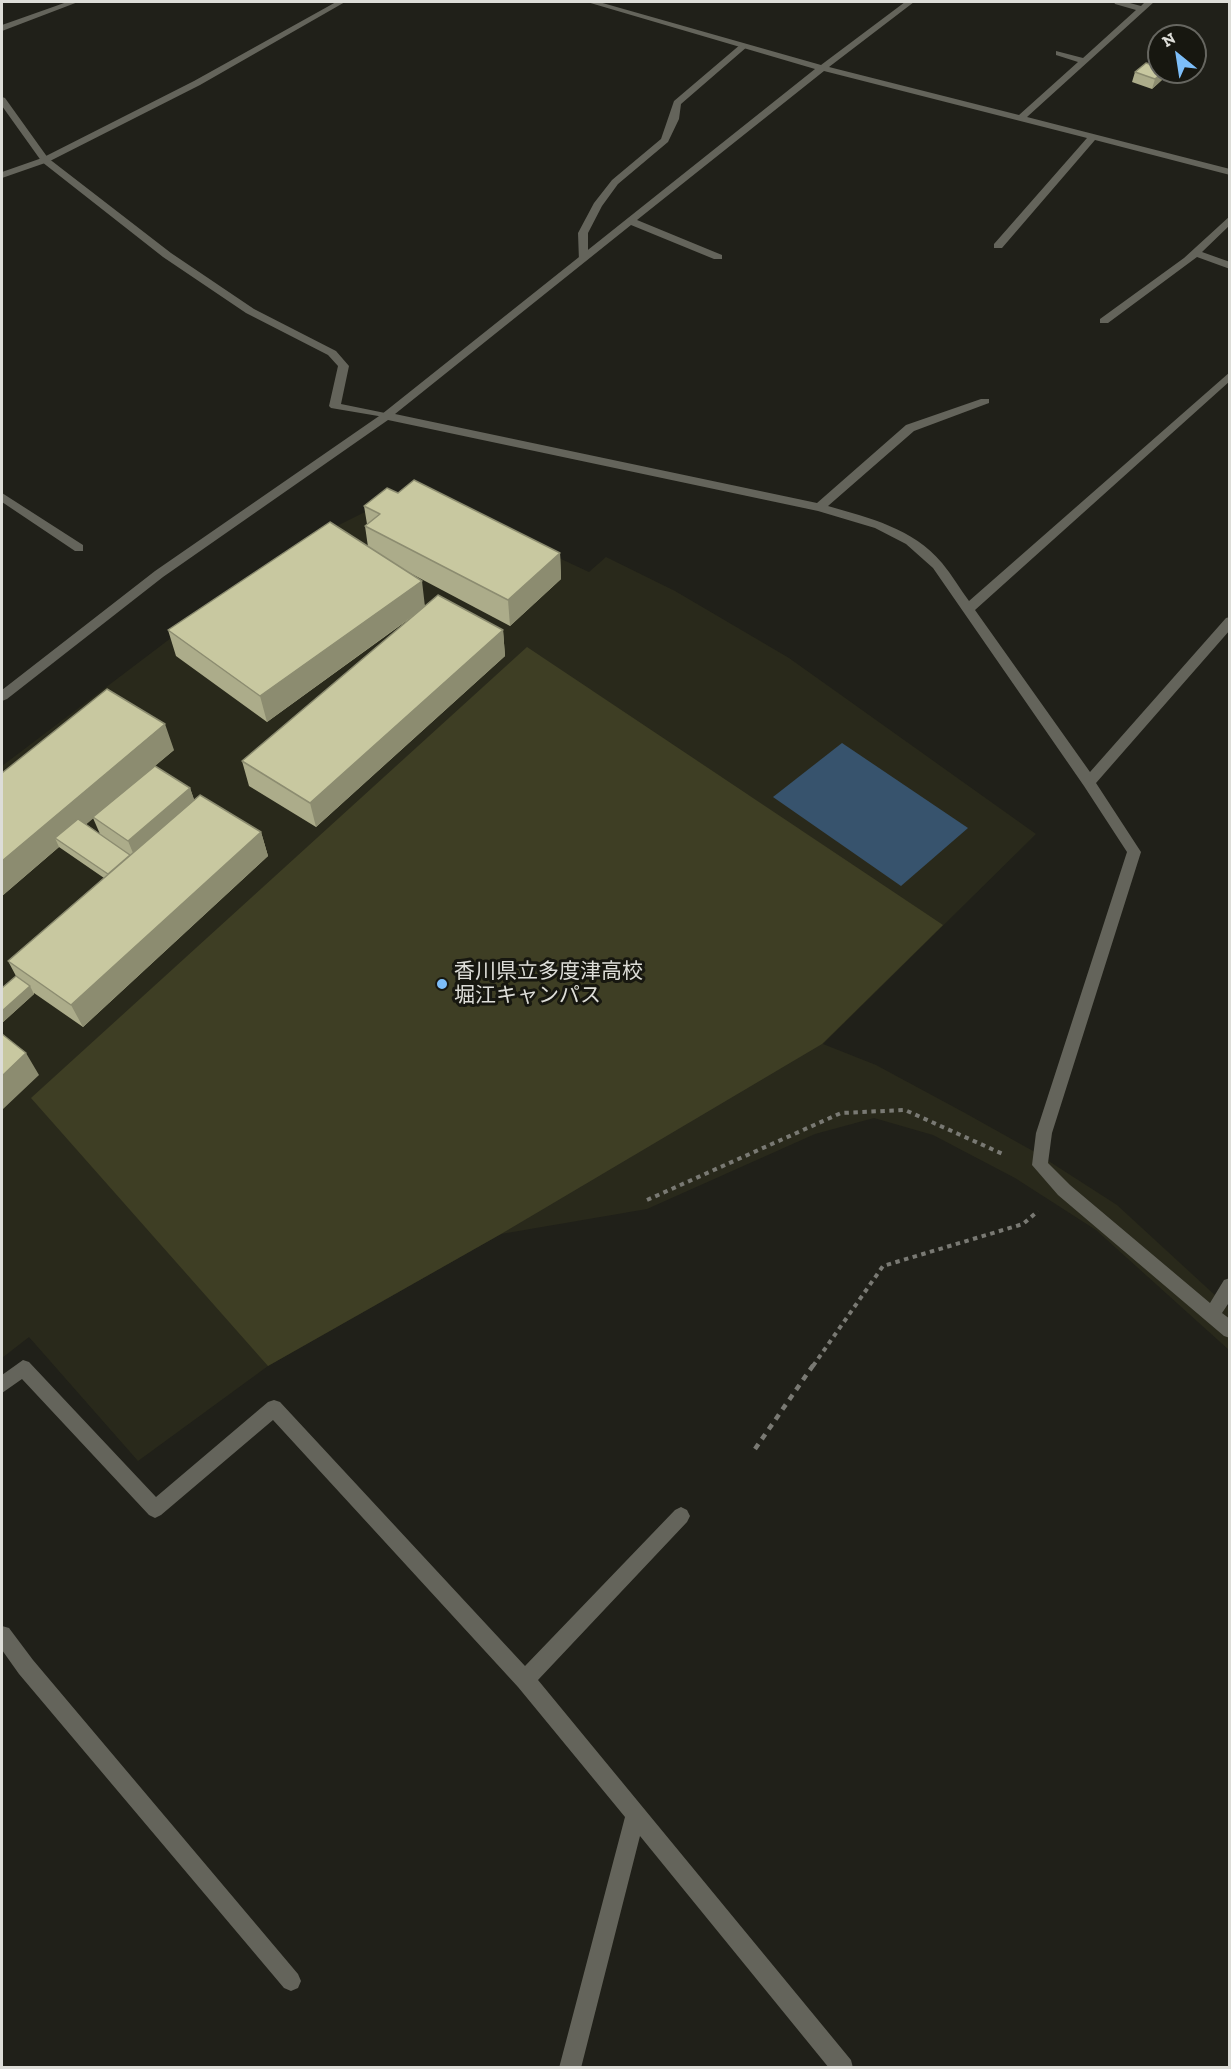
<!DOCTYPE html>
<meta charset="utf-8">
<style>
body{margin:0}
#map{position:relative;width:1231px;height:2069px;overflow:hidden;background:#202019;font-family:"Zilla Slab",serif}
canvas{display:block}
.frame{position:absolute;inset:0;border:3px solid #ddddd8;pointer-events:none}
.north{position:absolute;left:1147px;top:24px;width:60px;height:60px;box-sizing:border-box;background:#171710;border:2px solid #666660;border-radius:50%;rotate:330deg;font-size:16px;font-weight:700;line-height:24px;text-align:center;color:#ddddd8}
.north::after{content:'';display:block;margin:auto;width:21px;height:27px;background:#7dbef9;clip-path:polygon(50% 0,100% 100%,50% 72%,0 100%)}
</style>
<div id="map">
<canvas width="1231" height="2069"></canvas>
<div class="frame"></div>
<div class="north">N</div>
</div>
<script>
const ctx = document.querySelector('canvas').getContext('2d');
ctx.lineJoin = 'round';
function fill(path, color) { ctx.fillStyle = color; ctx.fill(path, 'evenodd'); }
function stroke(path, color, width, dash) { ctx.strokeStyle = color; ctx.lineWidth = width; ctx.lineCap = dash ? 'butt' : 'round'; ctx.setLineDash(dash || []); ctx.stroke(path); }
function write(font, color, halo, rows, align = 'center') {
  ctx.font = font + ' "Zilla Slab","Noto Sans JP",serif'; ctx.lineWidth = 6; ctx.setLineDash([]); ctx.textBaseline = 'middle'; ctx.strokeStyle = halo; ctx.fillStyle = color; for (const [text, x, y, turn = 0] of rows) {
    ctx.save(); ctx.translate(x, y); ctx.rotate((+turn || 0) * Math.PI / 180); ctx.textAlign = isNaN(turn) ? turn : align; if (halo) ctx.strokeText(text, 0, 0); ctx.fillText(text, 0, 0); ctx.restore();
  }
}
fill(new Path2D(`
 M 411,489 L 589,572 L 606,557 L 675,591 L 789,658 L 1036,834 L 823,1044 L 876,1065 L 965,1113 L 1033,1151 L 1117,1205 L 1230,1309 L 1229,1350 L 1096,1230 L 1015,1178 L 933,1135 L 874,1118 L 815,1134 L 647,1209 L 501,1234 L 268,1366 L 138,1461 L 29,1337 L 2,1358 L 2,766 L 171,638 L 333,528 Z`), '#29291b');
fill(new Path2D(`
 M 527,647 L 943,925 L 822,1044 L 501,1234 L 268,1366 L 31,1098 Z`), '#3e3e24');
fill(new Path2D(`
 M 842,743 L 968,828 L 901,886 L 773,797 Z`), '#37536d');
stroke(new Path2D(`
 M 647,1200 L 841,1113 L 905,1110 L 1005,1155
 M 813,1366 L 883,1266 L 1023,1224 L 1038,1211`), '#797973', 4, [4.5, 4.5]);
stroke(new Path2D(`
 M 755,1449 L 814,1364`), '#797973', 4.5, [6, 6]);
fill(new Path2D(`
 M 741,44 L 748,46 L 681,104 L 679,119 L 668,142 L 618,184 L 602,206 L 588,233 L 588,259 L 579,261 L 578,233 L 594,203 L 612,180 L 661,139 L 674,101 Z
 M 2,97 L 5,98 L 48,158 L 171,253 L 254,309 L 336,351 L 349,366 L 341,404 L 390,414 L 390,418 L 331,408 L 329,406 L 338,366 L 328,355 L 246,313 L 163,257 L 42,162 L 2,106 Z`), '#64645b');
fill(new Path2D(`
 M 67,2 L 78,2 L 2,31 L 2,25 Z
 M 336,2 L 345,2 L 200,85 L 48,162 L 2,178 L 2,172 L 42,158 L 194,81 Z
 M 587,2 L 599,2 L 821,65 L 905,2 L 914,2 L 829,67 L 1019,115 L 1078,62 L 1056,55 L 1056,51 L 1083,58 L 1136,10 L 1115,4 L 1114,2 L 1126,2 L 1141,6 L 1145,2 L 1154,2 L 1027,117 L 1230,169 L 1230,175 L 1095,140 L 1002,248 L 994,248 L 994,244 L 1087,138 L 824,71 L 637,220 L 722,255 L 722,259 L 714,259 L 631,225 L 395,414 L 817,503 L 906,425 L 981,399 L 989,399 L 989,403 L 914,431 L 828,506 C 869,518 913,528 942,563 C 952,575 960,589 969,601 L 1230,372 L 1230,381 L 975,610 L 1090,772 L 1226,618 L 1230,617 L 1230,630 L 1096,783 L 1141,852 L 1052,1133 L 1048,1163 L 1070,1185 L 1210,1303 L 1224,1280 L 1230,1278 L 1230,1301 L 1222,1313 L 1230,1319 L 1230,1338 L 1224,1336 L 1058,1195 L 1032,1165 L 1036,1133 L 1127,852 L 1084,786 L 933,568 L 906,544 L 875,528 L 818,511 L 388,420 L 163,577 L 7,699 L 2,701 L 2,690 L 155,571 L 382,414 L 815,69 Z
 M 1230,216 L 1230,225 L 1202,252 L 1230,262 L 1230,269 L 1197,257 L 1108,323 L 1100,323 L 1100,319 L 1184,258 Z
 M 2,493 L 83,545 L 83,551 L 75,551 L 2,502 Z
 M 23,1360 L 29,1362 L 156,1497 L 268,1402 L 274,1400 L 280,1402 L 525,1666 L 675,1510 L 681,1507 L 687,1510 L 690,1516 L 687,1522 L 538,1680 L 851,2060 L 853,2068 L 829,2068 L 640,1836 L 581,2068 L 559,2068 L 625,1817 L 518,1687 L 273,1420 L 161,1515 L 155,1518 L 149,1515 L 22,1379 L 2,1393 L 2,1375 Z
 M 2,1626 L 9,1628 L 33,1660 L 298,1974 L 301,1981 L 298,1988 L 291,1991 L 284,1988 L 19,1674 L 2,1650 Z`), '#64645b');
fill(new Path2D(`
 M 1135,72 L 1165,72 L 1163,79 L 1152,89 L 1132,82 Z
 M 398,493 L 560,553 L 561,579 L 510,626 L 408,572 L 425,606 L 503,630 L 505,656 L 316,827 L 249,786 L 242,761 L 412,617 L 267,722 L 176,656 L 168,630 L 368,547 L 365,526 L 367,524 L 364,506 Z
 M 174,750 L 141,777 L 190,788 L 194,800 L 261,832 L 268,856 L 83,1027 L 34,993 L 34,994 L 2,1023 L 2,988 L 16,976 L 8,961 L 104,878 L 59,847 L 2,896 L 2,773 ZM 93,818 L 100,834 L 86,824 Z`), '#acac8a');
fill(new Path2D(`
 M 1163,72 L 1165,72 L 1163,79 L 1152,89 L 1155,79 Z
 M 560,553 L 561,579 L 510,626 L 508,600 Z
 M 422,581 L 425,607 L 267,722 L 260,696 Z
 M 503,630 L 505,656 L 316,827 L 310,803 Z
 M 165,724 L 174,750 L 63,844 L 55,838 L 59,847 L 2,896 L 2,861 Z
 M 190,788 L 199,813 L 138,865 L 128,841 Z
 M 261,832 L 268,856 L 83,1027 L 71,1005 Z
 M 30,986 L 34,994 L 2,1023 L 2,1011 Z
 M 26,1053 L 39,1075 L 2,1110 L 2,1076 Z`), '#8c8c70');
const building = new Path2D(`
 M 1146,63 L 1159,67 L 1159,72 L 1163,72 L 1155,79 L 1135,72 Z
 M 414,480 L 560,553 L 508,600 L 365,526 L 380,514 L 364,506 L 387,488 L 398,493 Z
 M 330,522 L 422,581 L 260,696 L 168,630 Z
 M 438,595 L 503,630 L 310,803 L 242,761 Z
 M 107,689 L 165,724 L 2,861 L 2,773 Z
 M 155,766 L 190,788 L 128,841 L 93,817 Z
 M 200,795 L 261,832 L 71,1005 L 8,961 Z
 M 78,819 L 130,855 L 108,874 L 55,838 Z
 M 16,976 L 30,986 L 2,1011 L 2,988 Z
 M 2,1034 L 26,1053 L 2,1076 Z`);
fill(building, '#c8c8a0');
stroke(building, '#8c8c70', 1.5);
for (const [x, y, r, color] of [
 [442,984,6,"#7dbef9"]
]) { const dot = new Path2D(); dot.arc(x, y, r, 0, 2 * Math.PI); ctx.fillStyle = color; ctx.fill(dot); stroke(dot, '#171710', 2); }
write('21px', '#ddddd8', '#171710', [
 ["香川県立多度津高校",454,972],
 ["堀江キャンパス",454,996]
], 'left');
</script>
